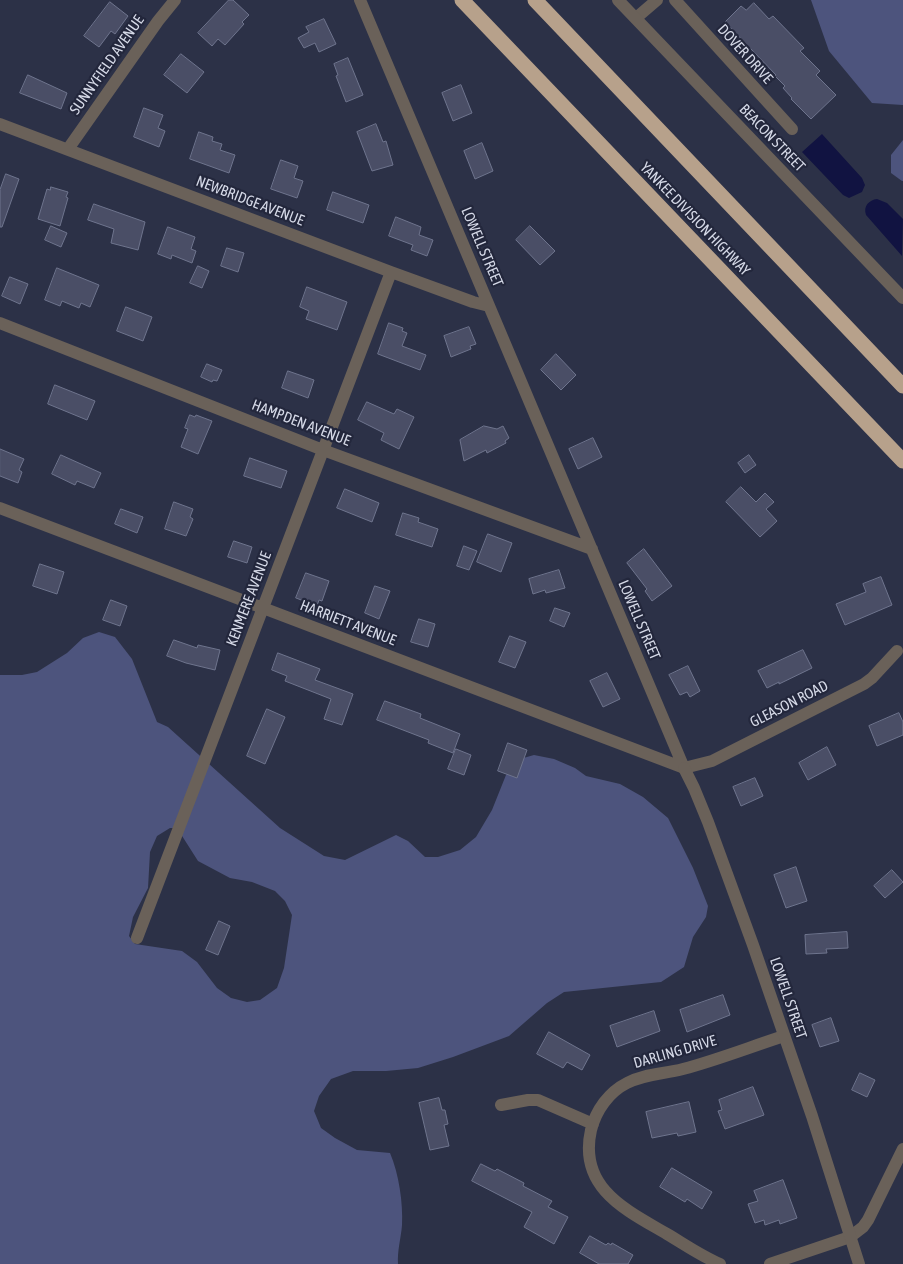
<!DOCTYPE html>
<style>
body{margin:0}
canvas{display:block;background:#2c3147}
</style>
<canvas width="903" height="1264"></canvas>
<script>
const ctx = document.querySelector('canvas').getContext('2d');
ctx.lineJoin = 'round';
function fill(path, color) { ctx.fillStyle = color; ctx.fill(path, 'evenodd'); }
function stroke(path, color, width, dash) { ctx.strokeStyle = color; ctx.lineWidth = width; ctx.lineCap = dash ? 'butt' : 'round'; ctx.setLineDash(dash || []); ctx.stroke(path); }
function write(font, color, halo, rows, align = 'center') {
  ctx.font = font + ' "Asap Condensed",sans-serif'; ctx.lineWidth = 4.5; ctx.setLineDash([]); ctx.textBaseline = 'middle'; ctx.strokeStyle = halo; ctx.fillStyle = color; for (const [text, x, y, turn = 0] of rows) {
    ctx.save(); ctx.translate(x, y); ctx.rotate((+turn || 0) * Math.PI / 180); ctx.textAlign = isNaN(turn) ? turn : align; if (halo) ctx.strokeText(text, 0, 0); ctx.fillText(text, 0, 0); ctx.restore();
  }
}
fill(new Path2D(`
 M 811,0 L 903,0 L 903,105 L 872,103 L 829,51 Z
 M 903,140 L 903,181 L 902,181 L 891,173 L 891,155 Z
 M 99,632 L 115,637 L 132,659 L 157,722 L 168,727 L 280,828 L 324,856 L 345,860 L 396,835 L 408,841 L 425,857 L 438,857 L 460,850 L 476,837 L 492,810 L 506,775 L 520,759 L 534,755 L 554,759 L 575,768 L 586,776 L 620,784 L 643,797 L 668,818 L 693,868 L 708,906 L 706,917 L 693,937 L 684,967 L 661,982 L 564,992 L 547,1003 L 509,1036 L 453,1057 L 418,1068 L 386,1071 L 353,1071 L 331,1079 L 319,1096 L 314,1111 L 321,1128 L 335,1138 L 357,1150 L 390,1153 C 399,1174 403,1203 402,1225 C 401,1238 397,1251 398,1264 L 0,1264 L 0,675 L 22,675 L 37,672 L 67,653 L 83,638 ZM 170,828 L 177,828 L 198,861 L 230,878 L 252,882 L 275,891 L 285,901 L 292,915 L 284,968 L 277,988 L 260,1000 L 247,1002 L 231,998 L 217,988 L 197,962 L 182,951 L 135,944 L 129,936 L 133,917 L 148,888 L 150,852 L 157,836 Z`), '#4d547d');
fill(new Path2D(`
 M 822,134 L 862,178 L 865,185 L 862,192 L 849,198 L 843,195 L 802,152 Z
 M 877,199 L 887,203 L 903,219 L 902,256 L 866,215 C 863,206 869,200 877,199 Z`), '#111341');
const building = new Path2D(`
 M 229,0 L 233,0 L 249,15 L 242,22 L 244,24 L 225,45 L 218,39 L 212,46 L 198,33 Z
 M 110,2 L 128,16 L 115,34 L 111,31 L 99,47 L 84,36 Z
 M 754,3 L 769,19 L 773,16 L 804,48 L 800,51 L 820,71 L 816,75 L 836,95 L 811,119 L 791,99 L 792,98 L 783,88 L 785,86 L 775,76 L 776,75 L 725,22 L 741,6 L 746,10 Z
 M 324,19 L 336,44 L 319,52 L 315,43 L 304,48 L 298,38 L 309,32 L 306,27 Z
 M 181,54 L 204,72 L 187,93 L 164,75 Z
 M 348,58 L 363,95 L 346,102 L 336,76 L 338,75 L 334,64 Z
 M 28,75 L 67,93 L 61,109 L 20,93 Z
 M 461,85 L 472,113 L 453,121 L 442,93 Z
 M 144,108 L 163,115 L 158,128 L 165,131 L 159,147 L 134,137 Z
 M 376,124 L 383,142 L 386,141 L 393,165 L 372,171 L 357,132 Z
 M 199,132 L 213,137 L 212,141 L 222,144 L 220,150 L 235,155 L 229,173 L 190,159 Z
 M 482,143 L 493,171 L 475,179 L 464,151 Z
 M 281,160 L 298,166 L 294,178 L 303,181 L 297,198 L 271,189 Z
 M 6,174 L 19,179 L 2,227 L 0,227 L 0,190 Z
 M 51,187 L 68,192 L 66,197 L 68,198 L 60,226 L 38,219 L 47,189 L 50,190 Z
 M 333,192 L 369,205 L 363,223 L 327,210 Z
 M 94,204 L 145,222 L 138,250 L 111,243 L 114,229 L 88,220 Z
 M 396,217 L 421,227 L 419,235 L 433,240 L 427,256 L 411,250 L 413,245 L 389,236 Z
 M 51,226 L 67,233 L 61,247 L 45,240 Z
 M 530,226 L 555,251 L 540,265 L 516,240 Z
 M 168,227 L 195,237 L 191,249 L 196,251 L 192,263 L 172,255 L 171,259 L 158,254 Z
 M 227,248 L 244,253 L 238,272 L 221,266 Z
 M 198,266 L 209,271 L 202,288 L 190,283 Z
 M 57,268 L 99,285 L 90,307 L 81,303 L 79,308 L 62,301 L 60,306 L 45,300 Z
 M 10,277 L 28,284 L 20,304 L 2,296 Z
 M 307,287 L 347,302 L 337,330 L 306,319 L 309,311 L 300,307 Z
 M 126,307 L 152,317 L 143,341 L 117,331 Z
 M 389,323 L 403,328 L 402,331 L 407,333 L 402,346 L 426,355 L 420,370 L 378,354 Z
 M 469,327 L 476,344 L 470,346 L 471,349 L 451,357 L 444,336 Z
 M 556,354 L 576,375 L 561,390 L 541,370 Z
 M 207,364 L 222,370 L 217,381 L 213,380 L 212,382 L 201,377 Z
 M 288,371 L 314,380 L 308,398 L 282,388 Z
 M 55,385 L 95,401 L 87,420 L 48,404 Z
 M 367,402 L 394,414 L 397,409 L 414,417 L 399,449 L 381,440 L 384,433 L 358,420 Z
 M 190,415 L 195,417 L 196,415 L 212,421 L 198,454 L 181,447 L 188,429 L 185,428 Z
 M 484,426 L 497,429 L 503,426 L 509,438 L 505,441 L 506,443 L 487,453 L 486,450 L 464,461 L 460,440 Z
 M 593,438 L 602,457 L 578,469 L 569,449 Z
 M 0,449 L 24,459 L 19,470 L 22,472 L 18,483 L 0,476 Z
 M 61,455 L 101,473 L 94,488 L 77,481 L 75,485 L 52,474 Z
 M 749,455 L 756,465 L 745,473 L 738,463 Z
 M 250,458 L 287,471 L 281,488 L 244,476 Z
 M 741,487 L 756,502 L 765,493 L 774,502 L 766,509 L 777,521 L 760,537 L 726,502 Z
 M 345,489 L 379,503 L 372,522 L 337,508 Z
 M 174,502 L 193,509 L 190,517 L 193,519 L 186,536 L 165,529 Z
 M 121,509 L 143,517 L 137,533 L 115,524 Z
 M 403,513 L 419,518 L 418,522 L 438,529 L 432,547 L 396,535 Z
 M 488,534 L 512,543 L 501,572 L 477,562 Z
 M 234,541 L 252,547 L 247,563 L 228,557 Z
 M 464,546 L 477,551 L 469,570 L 457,566 Z
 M 644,549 L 672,586 L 652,601 L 645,591 L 647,589 L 627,563 Z
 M 40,564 L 64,572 L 57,594 L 33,586 Z
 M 559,570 L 565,588 L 546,593 L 545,590 L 533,594 L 529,579 Z
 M 306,573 L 329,581 L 322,601 L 319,600 L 317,606 L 296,598 Z
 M 881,577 L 892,605 L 845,625 L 836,604 L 866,592 L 863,584 Z
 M 375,586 L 390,591 L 379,619 L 365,613 Z
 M 111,600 L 127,606 L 120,626 L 103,620 Z
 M 555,608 L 570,613 L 564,627 L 550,621 Z
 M 419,619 L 435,624 L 428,647 L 411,642 Z
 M 510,636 L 526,642 L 515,668 L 499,662 Z
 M 174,640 L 197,648 L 198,645 L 220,650 L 215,670 L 186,663 L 167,656 Z
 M 803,650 L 812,668 L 779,684 L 779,682 L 767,688 L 758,671 Z
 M 278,653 L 320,669 L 315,680 L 353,694 L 342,725 L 324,719 L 331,699 L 285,681 L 287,676 L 272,670 Z
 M 688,666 L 700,691 L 690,697 L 687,692 L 680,695 L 669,675 Z
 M 607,673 L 620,699 L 603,707 L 590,681 Z
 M 385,701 L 421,714 L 420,718 L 460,734 L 453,753 L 428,743 L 429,740 L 377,720 Z
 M 267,709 L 285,717 L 265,764 L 247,756 Z
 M 899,713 L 903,722 L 903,735 L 877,746 L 869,726 Z
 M 508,743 L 527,750 L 517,778 L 498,771 Z
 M 827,747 L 836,765 L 808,780 L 799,763 Z
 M 456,749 L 471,755 L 464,775 L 448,769 Z
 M 755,778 L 763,796 L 741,806 L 733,787 Z
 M 796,867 L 807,901 L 786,908 L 774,875 Z
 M 892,870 L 903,882 L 885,898 L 874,886 Z
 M 219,921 L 230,926 L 218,955 L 206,950 Z
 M 847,932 L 848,948 L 826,949 L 827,953 L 806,954 L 805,935 Z
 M 723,995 L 730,1015 L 687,1032 L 680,1010 Z
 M 654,1011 L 660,1031 L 617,1047 L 610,1026 Z
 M 831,1018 L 839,1041 L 820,1047 L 812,1025 Z
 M 549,1032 L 590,1055 L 582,1070 L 567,1062 L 563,1068 L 537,1054 Z
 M 860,1073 L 875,1080 L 867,1097 L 852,1090 Z
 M 753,1087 L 764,1115 L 725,1129 L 718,1111 L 722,1110 L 719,1100 Z
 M 439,1098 L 442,1110 L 445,1110 L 448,1124 L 444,1125 L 449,1146 L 430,1150 L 419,1103 Z
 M 689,1102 L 696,1132 L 678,1136 L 677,1133 L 652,1138 L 646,1112 Z
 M 481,1164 L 495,1171 L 497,1169 L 524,1183 L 523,1186 L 552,1201 L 548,1207 L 568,1217 L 554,1244 L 524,1227 L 532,1212 L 472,1181 Z
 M 672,1168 L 712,1192 L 702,1209 L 687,1199 L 685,1202 L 660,1187 Z
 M 783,1180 L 797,1218 L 780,1224 L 779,1220 L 765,1225 L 764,1220 L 755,1223 L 748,1204 L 758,1201 L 754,1191 Z
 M 590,1236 L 606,1245 L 608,1243 L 611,1245 L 612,1243 L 633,1255 L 628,1264 L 599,1264 L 580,1253 Z`);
fill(building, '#4a4e66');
stroke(building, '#6e748d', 1);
stroke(new Path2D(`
 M 360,0 L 684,768
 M 675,0 L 792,129
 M 636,18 L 657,0
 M 0,124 L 391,272 L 473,302 L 489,306
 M 68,149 L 158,21 L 175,0
 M 0,323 L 323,450 L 592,549
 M 0,508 L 684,768
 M 684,768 L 712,761 L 864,684 L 872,678 L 897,651
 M 137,938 L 391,272
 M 501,1105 L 528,1100 L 538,1100 L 593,1124
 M 720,1264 C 701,1256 684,1244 667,1234 C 626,1210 578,1188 591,1130 C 596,1110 609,1092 627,1083 C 644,1074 664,1074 683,1069 C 717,1060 750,1047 784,1036
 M 770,1264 L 850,1237 L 863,1227 L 868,1220 L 903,1149`), '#6a6159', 12);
stroke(new Path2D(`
 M 618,0 L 903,298
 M 684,768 L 694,788 L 708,822 L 753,945 L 812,1116 L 859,1264`), '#6a6159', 12);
stroke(new Path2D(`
 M 462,0 L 903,461
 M 535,0 L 903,386`), '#b7a18b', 15);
write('15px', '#d5d9e7', '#23273c', [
 ["DOVER DRIVE",745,54,48],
 ["SUNNYFIELD AVENUE",107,65,-55],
 ["BEACON STREET",772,138,46],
 ["NEWBRIDGE AVENUE",250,201,21],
 ["YANKEE DIVISION HIGHWAY",695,219,46],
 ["LOWELL STREET",482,247,67],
 ["HAMPDEN AVENUE",301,423,21],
 ["KENMERE AVENUE",249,599,-69],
 ["LOWELL STREET",639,620,67],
 ["HARRIETT AVENUE",348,623,21],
 ["GLEASON ROAD",789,704,-27],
 ["LOWELL STREET",788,998,71],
 ["DARLING DRIVE",675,1052,-16]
]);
</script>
